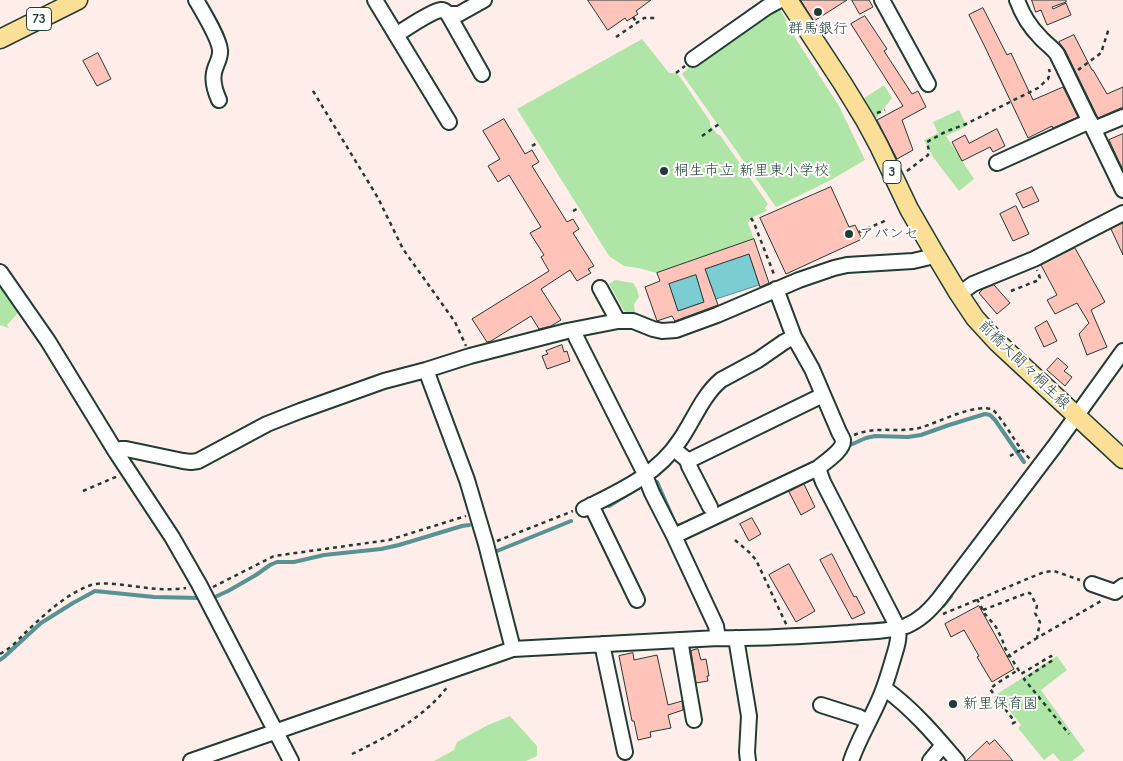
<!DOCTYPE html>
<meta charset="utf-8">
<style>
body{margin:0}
canvas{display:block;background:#ffedea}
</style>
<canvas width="1123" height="761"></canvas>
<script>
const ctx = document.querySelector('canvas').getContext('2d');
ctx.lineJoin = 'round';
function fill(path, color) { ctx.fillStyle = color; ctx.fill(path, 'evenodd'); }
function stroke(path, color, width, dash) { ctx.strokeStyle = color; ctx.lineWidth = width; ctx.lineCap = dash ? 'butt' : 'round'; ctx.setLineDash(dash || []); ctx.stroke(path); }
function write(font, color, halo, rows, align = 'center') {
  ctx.font = font + ' "Comic Neue","Klee One",sans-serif'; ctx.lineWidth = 4; ctx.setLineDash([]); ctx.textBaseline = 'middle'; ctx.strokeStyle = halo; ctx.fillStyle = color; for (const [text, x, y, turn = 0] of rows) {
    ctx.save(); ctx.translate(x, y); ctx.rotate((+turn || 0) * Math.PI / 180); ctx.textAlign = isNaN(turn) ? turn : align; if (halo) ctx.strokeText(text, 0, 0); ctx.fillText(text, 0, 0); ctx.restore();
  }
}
fill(new Path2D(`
 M 779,8 L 787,21 L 785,22 L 839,106 L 865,160 L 829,181 L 776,207 L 682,74 L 694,63 Z
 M 642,39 L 669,73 L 676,73 L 680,77 L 710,121 L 710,125 L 717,134 L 720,135 L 768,204 L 765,208 L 767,211 L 751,218 L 748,223 L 754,239 L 657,273 L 638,268 L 624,266 L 609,256 L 517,109 Z
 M 884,85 L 892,98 L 875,120 L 863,99 Z
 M 959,110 L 967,126 L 946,136 L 974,179 L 959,191 L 933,157 L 924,140 L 938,133 L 933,122 Z
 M 615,280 L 633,283 L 637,289 L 639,297 L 634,304 L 635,315 L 626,314 L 609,284 Z
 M 0,281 L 21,310 L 7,325 L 9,328 L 0,325 Z
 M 1057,656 L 1067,670 L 1041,690 L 1085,751 L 1072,761 L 1060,761 L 1053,753 L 1044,760 L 1018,728 L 1021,725 L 997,694 Z
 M 510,716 L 537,746 L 537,756 L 526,761 L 434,761 L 454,750 L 457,742 L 486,726 Z`), '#afe5a7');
const water = new Path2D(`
 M 749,254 L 759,285 L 716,299 L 705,269 Z
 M 696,275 L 704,302 L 678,311 L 669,284 Z`);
fill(water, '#7ccdd3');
stroke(water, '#579393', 1);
stroke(new Path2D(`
 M 848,446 L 866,438 L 875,436 L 908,437 L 921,435 L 949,425 L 985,414 L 990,415 L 995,420 L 1024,462
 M 657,482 L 675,523 L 677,526 L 684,524
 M 609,506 L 638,488
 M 497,551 L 571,521
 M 217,596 L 228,591 L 256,575 L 270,565 L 277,562 L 294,562 L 324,555 L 381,549 L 399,545 L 462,526 L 469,525
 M 943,606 L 951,596 L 951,595
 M 708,645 L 723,645
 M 0,660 L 4,657 L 41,623 L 73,603 L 95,591 L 154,597 L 200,598`), '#579393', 4);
const building = new Path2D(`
 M 588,0 L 651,0 L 636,11 L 638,14 L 627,21 L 625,18 L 608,30 Z
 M 801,0 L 847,0 L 814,21 Z
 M 852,0 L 869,0 L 873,7 L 860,14 Z
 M 1032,0 L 1066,0 L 1066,2 L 1052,7 L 1053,9 L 1066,3 L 1071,15 L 1047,25 L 1041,10 L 1036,12 Z
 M 983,8 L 1007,55 L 1011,53 L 1033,100 L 1063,87 L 1078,117 L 1053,128 L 1052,126 L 1028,138 L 985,47 L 969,15 Z
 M 865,16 L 887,49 L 884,51 L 912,94 L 918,91 L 926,107 L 902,120 L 913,150 L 897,159 L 877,120 L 903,106 L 851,24 Z
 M 1074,35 L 1092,70 L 1093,70 L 1107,94 L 1123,87 L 1123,107 L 1098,118 L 1065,50 L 1059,42 Z
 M 98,53 L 111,79 L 97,86 L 83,61 Z
 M 504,119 L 525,154 L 532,150 L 539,162 L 532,166 L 567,222 L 573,219 L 579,229 L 573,233 L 594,266 L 588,269 L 591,273 L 577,281 L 570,270 L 541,289 L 561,320 L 551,326 L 539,329 L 531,316 L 491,341 L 487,342 L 472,319 L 549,271 L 541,257 L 544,255 L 530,233 L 541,227 L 509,175 L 498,182 L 488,166 L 500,159 L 483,131 Z
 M 997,129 L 1005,146 L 993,152 L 990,147 L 962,161 L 952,142 L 965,135 L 969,143 Z
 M 1123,134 L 1123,170 L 1109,140 Z
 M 831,187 L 849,227 L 855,225 L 862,239 L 786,274 L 760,218 Z
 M 1032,187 L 1039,201 L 1023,208 L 1016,194 Z
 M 1016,206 L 1029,234 L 1013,241 L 1000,214 Z
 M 1123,223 L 1123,255 L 1111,229 Z
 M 754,239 L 769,283 L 760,287 L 749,254 L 705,269 L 718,305 L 675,321 L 672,316 L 657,321 L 645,287 L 660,281 L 657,273 ZM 696,275 L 704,302 L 678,311 L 669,284 Z
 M 1075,248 L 1105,302 L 1091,310 L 1107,347 L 1087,355 L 1079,334 L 1089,323 L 1077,303 L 1055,314 L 1047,300 L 1057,295 L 1041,265 Z
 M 994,285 L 1010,303 L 997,314 L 979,293 L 983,289 Z
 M 1047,321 L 1057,341 L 1044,347 L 1035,328 Z
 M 562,345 L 564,352 L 567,351 L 570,361 L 547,369 L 542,356 L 548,354 L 546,351 Z
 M 1058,358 L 1068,367 L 1064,371 L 1072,377 L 1065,386 L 1047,370 Z
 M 804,484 L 815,507 L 801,515 L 789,492 Z
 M 752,518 L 761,534 L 749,541 L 740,524 Z
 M 832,554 L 854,597 L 856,596 L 865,613 L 852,619 L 820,560 Z
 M 789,564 L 815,611 L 796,622 L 769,575 Z
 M 979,606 L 1014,669 L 992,682 L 977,657 L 979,656 L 964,630 L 951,637 L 945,624 Z
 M 698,649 L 701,660 L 706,659 L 709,676 L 707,676 L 708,681 L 696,683 L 691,651 Z
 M 633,653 L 634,660 L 657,655 L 668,705 L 682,701 L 683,710 L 668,715 L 671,728 L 650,732 L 651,737 L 638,740 L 634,721 L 632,721 L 619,656 Z
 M 995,740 L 1013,761 L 966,761 L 987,741 L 989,744 Z`);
fill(building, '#ffc3b9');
stroke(building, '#1f3d34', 1);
const minor = new Path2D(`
 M 196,0 C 203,12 219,38 220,50 C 221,59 215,65 214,73 C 212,82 215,91 219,100
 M 375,0 L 449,122
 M 882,0 L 928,84
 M 1017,0 C 1022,14 1029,26 1040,37 C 1045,43 1052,47 1057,54 L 1123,190
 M 448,14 L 482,74
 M 396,35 C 405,29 432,11 441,10 C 445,10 445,11 448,14 L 459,14 L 484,0
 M 693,59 L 767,7 L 780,0
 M 1094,129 L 1123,117
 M 997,163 L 1090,121
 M 0,272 L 48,341 L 116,452 L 172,537 L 199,584 L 291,761
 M 600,288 L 618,321
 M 959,294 L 973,284 L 1034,259 L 1123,213
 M 575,330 L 576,337 L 643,470 L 652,493 L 674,536 L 716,626 L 718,638
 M 426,370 L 467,480 L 486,544 L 513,649
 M 116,452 L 121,449 L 126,449 L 183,461 L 191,462 L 198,461 L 267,424 L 300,411 L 384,381 L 426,370 L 470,356 L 567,331 L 618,321 L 633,321 L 653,329 L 662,331 L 676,330 L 717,315 L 799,280 L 834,268 L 847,265 L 913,261 L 926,258 L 935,254
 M 680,454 L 687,460 L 689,466 L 710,507
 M 687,460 L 692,459 L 823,395
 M 818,468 L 823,482 L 898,628 C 900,639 896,649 893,659 C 889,673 885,687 879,700 C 870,721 858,740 851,761
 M 591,505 L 637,600
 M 584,509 C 620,491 657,475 680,440 C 694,420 702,396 721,380 L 758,360 L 784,342 L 794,337
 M 674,536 L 818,468 C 825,462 844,450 843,440 C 842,437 840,434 839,432 L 812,369 L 794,337 L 776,289
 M 1092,584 L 1115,592 L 1123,586
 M 736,638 L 749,716 L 747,752 L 748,761
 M 680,640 L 694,720
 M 602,644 L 625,752
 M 884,688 C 912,708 935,735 957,761
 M 821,705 L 859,717 L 868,722
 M 191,761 L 513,649 L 718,638 C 761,639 805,636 849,633 C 868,631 889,632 906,626 C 920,620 929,611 939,599 L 1054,447 L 1123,351
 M 930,761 L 943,745`);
const major = new Path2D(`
 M 788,0 L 843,84 L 865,120 L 879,146 L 909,209 L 935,254 L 959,294 L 975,318 L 997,342 L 1123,459
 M 0,39 L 78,0`);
stroke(minor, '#1f3d34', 18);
stroke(major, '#1f3d34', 21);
stroke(new Path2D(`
 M 633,17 L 637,23
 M 616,37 L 644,18 L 656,18
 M 1078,70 L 1101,53 L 1109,28
 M 676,73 L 685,66
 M 313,91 L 378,198 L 403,249 L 455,322 L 466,346
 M 877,113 L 885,110
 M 702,136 L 719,124
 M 532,146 L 537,143
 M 907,171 L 928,155 L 929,151 L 927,142 L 945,132 L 966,124 L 1038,88 L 1048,79 L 1050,73 L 1049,69
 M 573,211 L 579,208
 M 751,218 L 754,223 L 775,277
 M 859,232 L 887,220
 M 1011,291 L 1039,280 L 1040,278 L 1037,270
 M 854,435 C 877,425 900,434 923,427 C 938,422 979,402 993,410 C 998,414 1001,420 1005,425 C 1013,437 1020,449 1030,459
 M 1010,456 L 1021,450
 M 83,491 L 118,476
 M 735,540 L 750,553 L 756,560 L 787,626
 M 497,541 L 573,511
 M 213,587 L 274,556 L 389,540 L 466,516
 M 977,599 L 985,614 L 996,627 L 1002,639 L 1005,648 L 1021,674 L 1051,656 L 1053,660 L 1024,679 L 1069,734
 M 983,610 L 1027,593 L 1030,593 L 1037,606 L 1035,613 L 1040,622 L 1037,638 L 1101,601
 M 943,614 L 1044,572 L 1054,571 L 1080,580
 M 0,654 C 10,649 18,640 26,632 C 45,614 66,594 91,585 C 102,582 114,584 125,585 C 146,588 166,591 186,588
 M 1007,657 L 1037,638
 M 1012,724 L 1015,722 L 990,689 L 996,684 L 1018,670
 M 352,754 C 387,737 425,717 448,686`), '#1f3d34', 2.5, [4, 4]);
stroke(minor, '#fff', 14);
stroke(major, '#fbdf96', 18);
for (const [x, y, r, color] of [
 [818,12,5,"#1f3d34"],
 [664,171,5,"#1f3d34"],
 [849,234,5,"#1f3d34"],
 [953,704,5,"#1f3d34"]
]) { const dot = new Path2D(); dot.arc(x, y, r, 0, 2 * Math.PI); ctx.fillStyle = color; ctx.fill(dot); stroke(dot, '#fff', 2); }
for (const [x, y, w] of [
 [39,19,25],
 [892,172,18]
]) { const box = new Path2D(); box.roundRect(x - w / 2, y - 11.5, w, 23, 4); ctx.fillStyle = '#fff'; ctx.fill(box); stroke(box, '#1f3d34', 1); }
write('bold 14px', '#1f3d34', null, [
 ["73",39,19],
 ["3",892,172]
]);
write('15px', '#1f3d34', '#fff', [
 ["群馬銀行",818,29,"center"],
 ["桐生市立 新里東小学校",674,171],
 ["アバンセ",859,234],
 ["新里保育園",963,704]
], 'left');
write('15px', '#1f3d34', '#fff', [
 ["前橋大間々桐生線",1024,365,44]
]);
</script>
